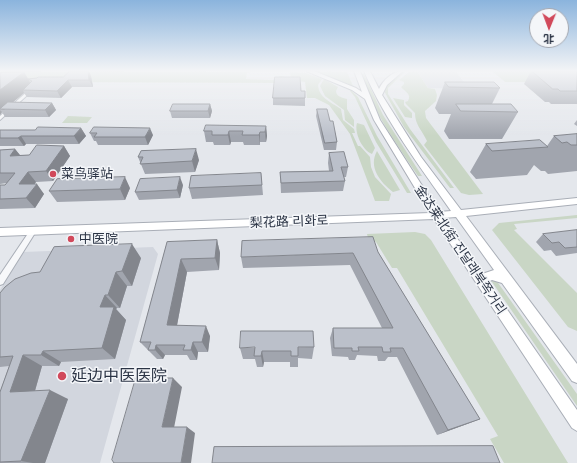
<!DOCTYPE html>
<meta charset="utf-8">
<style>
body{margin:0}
#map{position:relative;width:577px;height:463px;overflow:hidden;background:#e4e7ec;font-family:Inter,"Noto Sans SC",sans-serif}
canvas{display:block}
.north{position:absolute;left:529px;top:8px;width:40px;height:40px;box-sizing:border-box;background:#f4f6f9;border:1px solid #a4a8b1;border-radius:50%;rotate:181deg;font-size:11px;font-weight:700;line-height:16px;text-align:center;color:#2b3445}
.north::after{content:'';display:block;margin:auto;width:14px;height:18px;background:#d1495b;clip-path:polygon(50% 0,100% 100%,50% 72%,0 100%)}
</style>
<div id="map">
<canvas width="577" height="463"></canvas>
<div class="north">北</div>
</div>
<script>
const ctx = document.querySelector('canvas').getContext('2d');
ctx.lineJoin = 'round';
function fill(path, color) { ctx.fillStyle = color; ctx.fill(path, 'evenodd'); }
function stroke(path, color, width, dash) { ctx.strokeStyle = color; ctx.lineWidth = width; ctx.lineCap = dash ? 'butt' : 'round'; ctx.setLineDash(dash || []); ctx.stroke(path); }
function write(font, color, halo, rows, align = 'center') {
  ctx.font = font + ' Inter,"Noto Sans SC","Noto Sans KR",sans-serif'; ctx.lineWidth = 3; ctx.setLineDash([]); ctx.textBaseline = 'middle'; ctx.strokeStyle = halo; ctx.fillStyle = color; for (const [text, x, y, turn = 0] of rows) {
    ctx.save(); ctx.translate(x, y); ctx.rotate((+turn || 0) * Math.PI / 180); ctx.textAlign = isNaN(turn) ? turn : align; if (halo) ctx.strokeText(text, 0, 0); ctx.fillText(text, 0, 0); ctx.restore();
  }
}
fill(new Path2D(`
 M 417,71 L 455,71 L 470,89 L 428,88 Z
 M 153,247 L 158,254 L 100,463 L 0,463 L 0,290 L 23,252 Z`), '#d2d6de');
fill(new Path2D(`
 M 0,71 L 251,72 L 247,73 L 246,79 L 273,80 L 278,78 L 279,76 L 284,76 L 284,83 L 301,83 L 45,82 L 0,85 Z
 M 315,71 L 347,72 L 353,86 Z
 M 417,71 L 428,88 L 435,89 L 437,95 L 436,101 L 425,111 L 426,118 L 483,194 L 469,195 L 461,193 L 424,145 L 427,141 C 422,130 415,125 415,113 L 406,104 L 405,102 L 408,101 C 412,94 405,92 401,87 L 404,84 L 404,82 L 399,80 L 409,72 Z
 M 492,71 L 565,71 L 577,82 L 505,82 Z
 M 290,72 L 306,73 L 322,79 L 318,85 C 319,98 331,102 341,109 L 343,120 L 354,129 L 355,133 L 352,133 L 358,146 L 360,146 L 370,157 L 371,167 L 375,177 L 391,194 L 389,201 L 375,201 L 350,134 L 329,105 L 315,98 L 307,98 L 305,82 L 291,80 Z
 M 403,72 L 405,72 L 388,88 L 388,94 L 410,129 L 454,188 L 450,188 L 404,127 L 384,91 L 387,85 Z
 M 361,74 L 364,74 L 383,115 L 422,176 L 418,176 C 398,146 371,109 361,74 Z
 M 324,79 L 338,87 L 336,91 C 336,96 342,98 347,99 L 347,109 L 354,120 L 354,127 L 345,120 L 344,110 L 325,96 L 320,86 Z
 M 351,90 L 358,97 L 377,136 L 411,193 L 407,193 L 376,142 L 355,97 L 350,91 Z
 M 393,98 L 404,100 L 404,105 L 412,113 L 412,118 L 405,117 Z
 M 68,116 L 92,117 L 87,123 L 62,123 Z
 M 357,123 L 364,125 L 375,148 L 372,154 C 362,150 354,132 357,123 Z
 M 377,151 L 400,190 L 393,192 C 380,182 368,167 377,151 Z
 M 577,215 L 577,218 L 514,224 L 517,229 L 514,230 L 577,293 L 577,331 L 568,327 L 492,230 L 499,223 Z
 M 415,232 L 425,234 L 431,240 L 568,463 L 504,463 L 490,439 L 498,436 L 397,268 L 392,268 L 376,242 L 368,238 L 367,234 Z
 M 490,279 L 496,280 L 577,394 L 577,406 Z`), '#c9d6c5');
const street = new Path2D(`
 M 31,88 L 34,89 L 0,120 L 0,116 Z
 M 33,228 L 36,231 L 35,233 L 3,284 L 0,285 L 0,275 L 31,229 Z`);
const secondary = new Path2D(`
 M 306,71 L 314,71 L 356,88 L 362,92 L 354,71 L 360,71 L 380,120 L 439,212 L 451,211 C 421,168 384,119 364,71 L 370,71 L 379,89 C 383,80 393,71 403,71 L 387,85 L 382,95 L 421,157 L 461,210 L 577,198 L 577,204 L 466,216 L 577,364 L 577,383 L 572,381 L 502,283 L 492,280 L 488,282 L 577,410 L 577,431 L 572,428 L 434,219 L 0,236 L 0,228 L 430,213 L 374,120 L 365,99 L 352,90 ZM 456,217 L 494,270 L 482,274 L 443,218 Z`);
stroke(street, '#a9aeb7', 2);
stroke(secondary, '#a9aeb7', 2);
fill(street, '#f7f8fa');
fill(secondary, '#fff');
fill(new Path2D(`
 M 531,71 L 577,71 L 577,104 L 551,104 L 549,102 L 545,102 L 524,84 Z
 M 24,72 L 31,83 L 28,79 L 91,76 L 93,87 L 72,87 L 61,98 L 27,97 L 24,93 L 12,102 L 52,103 L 56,110 L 49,117 L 5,117 L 2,112 L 0,115 L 0,73 Z
 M 445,82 L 500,88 L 492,104 L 518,112 L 502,139 L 449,139 L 444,131 L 451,114 L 439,114 L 435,108 Z
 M 301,91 L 305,98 L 305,106 L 273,105 L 273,98 Z
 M 210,104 L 212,111 L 210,118 L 172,118 L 170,111 Z
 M 317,109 L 330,121 L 337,142 L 336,150 L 324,150 L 316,116 Z
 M 577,120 L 577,126 L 574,124 Z
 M 266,126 L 267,136 L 266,142 L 260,142 L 260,145 L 244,145 L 243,142 L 231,142 L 230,145 L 214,145 L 213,142 L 206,142 L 204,131 Z
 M 81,128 L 86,136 L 79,144 L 26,144 L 24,146 L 0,146 L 0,130 L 35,130 Z
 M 90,133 L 153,135 L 148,145 L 98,145 L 96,141 L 94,141 Z
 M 577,134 L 577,171 L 548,174 L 545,171 L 541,171 L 534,165 L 527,175 L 476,179 L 470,172 L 486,144 L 547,146 L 554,136 Z
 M 64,146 L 70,156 L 53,181 L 36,182 L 34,184 L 44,194 L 35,208 L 0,209 L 0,185 L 5,185 L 7,183 L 0,184 L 0,150 L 15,149 L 20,155 L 29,155 Z
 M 141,151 L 199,160 L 195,172 L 145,174 L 138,157 Z
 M 329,153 L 348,167 L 346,177 L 344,177 L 345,181 L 343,191 L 281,193 L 280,172 L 329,171 L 328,163 Z
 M 261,173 L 263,195 L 192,199 L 189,188 Z
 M 183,185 L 180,198 L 139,200 L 135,192 Z
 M 130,188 L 125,200 L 57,202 L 49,191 Z
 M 577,230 L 577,253 L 556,256 L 551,250 L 544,251 L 536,242 L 543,234 Z
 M 217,240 L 220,253 L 219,270 L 187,272 L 177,325 L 210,336 L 208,352 L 198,352 L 197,360 L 190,360 L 187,355 L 165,355 L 163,359 L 157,359 L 140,342 L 167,242 Z
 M 378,252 L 480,419 L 467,424 L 437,435 L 397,357 L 388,357 L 385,361 L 378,361 L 377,356 L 357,355 L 355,360 L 349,360 L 348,357 L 332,356 L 330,338 L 333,328 L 382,328 L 350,265 L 243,268 L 241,257 Z
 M 141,258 L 132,286 L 127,286 L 120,308 L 117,308 L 116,309 L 126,320 L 115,359 L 61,362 L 59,366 L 42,366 L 35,391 L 68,399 L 45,463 L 0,463 L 0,392 L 9,366 L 0,367 L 0,293 Z
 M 314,347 L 312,359 L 298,358 L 298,367 L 290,367 L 290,362 L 264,362 L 263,367 L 257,367 L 255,359 L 243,359 L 240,348 Z`), '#a1a5ae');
fill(new Path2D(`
 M 88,71 L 89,71 L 91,76 L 93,87 L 89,80 Z
 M 24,72 L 32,86 L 23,90 L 24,93 L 4,110 L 0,109 L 0,90 Z
 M 68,80 L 72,87 L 61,98 L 57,91 Z
 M 52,103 L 56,110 L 49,117 L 45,110 Z
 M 210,104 L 212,111 L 210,118 L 208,111 Z
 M 0,110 L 2,112 L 0,115 Z
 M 266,126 L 267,136 L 266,142 L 265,132 Z
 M 81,128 L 86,136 L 79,144 L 74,136 Z
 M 150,128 L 153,135 L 148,145 L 145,137 Z
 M 229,131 L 231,142 L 230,145 L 228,135 Z
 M 260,132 L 260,145 L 259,135 Z
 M 21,136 L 26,144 L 24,146 L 18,138 Z
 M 64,146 L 70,156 L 53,181 L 46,171 Z
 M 15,149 L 23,159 L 10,156 Z
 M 196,149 L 199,160 L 195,172 L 192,161 Z
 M 28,172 L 36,182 L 27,194 L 19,184 Z
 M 125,177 L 130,188 L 125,200 L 120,189 Z
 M 180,177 L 183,185 L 180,198 L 177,190 Z
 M 37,184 L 44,194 L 35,208 L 26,198 Z
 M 217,240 L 220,253 L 219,270 L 215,258 Z
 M 132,244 L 141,258 L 132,286 L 122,271 Z
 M 181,259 L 187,272 L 175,336 L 167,325 Z
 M 116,272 L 127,286 L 120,308 L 108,295 Z
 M 105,295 L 117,308 L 116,309 L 126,320 L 115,359 L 102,348 L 100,307 Z
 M 206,326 L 210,336 L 208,352 L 202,342 Z
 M 193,342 L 198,352 L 197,360 L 191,350 Z
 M 156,345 L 165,355 L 163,359 L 155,350 Z
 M 43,351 L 61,362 L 59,366 L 41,355 Z
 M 262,351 L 264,362 L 263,367 L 261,356 Z
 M 23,355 L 42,366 L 32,401 L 10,392 Z
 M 173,378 L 182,387 L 173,433 L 162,427 Z
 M 50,390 L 68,399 L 45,463 L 33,463 L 21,461 Z
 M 480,419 L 467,424 L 437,435 L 448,430 Z
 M 187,427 L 195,433 L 191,463 L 181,463 Z`), '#83868d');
const building = new Path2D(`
 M 70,71 L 88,71 L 89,80 L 68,80 L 57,91 L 23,90 L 32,81 L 28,79 L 37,78 L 38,77 L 63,77 Z
 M 532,71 L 577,71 L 577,91 L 560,91 L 558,89 L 553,89 Z
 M 24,72 L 0,90 L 0,73 Z
 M 275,77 L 300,77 L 301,91 L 305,91 L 305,98 L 273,98 Z
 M 445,82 L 494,82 L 500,88 L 449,87 Z
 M 8,102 L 52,103 L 45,110 L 0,109 Z
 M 173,104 L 210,104 L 208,111 L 170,111 Z
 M 456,104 L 511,104 L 518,112 L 461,111 Z
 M 317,109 L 327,109 L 330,121 L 333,121 L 337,142 L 325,143 Z
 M 206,125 L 266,126 L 265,132 L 260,132 L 259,135 L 242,135 L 243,131 L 229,131 L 228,135 L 212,135 L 212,131 L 204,131 Z
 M 38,127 L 81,128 L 74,136 L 21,136 L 18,138 L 0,138 L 0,130 L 35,130 Z
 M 94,127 L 150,128 L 145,137 L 94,137 L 97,133 L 90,133 Z
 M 577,134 L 577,145 L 571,145 L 567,142 L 562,143 L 554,136 Z
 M 540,140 L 548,147 L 492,151 L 486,144 Z
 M 37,145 L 64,146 L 46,171 L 28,172 L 19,184 L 37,184 L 26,198 L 0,199 L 0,185 L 5,185 L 15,173 L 0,173 L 0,150 L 15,149 L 10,156 L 29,155 Z
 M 196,149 L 192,161 L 140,164 L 143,157 L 138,157 L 141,151 Z
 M 344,152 L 348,167 L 341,167 L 345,181 L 281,183 L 280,172 L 333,171 L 329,153 Z
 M 261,173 L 262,185 L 189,188 L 191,176 Z
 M 125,177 L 120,189 L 49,191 L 57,179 Z
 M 180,177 L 177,190 L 135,192 L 140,179 Z
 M 577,230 L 577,247 L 565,248 L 559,242 L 552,243 L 543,234 Z
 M 373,237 L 378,252 L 480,419 L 448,430 L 403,348 L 390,348 L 391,352 L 383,352 L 382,347 L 358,347 L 359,351 L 352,351 L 352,348 L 334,348 L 333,328 L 393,328 L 353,253 L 241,257 L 242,241 Z
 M 217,240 L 215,258 L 181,259 L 167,325 L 206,326 L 202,342 L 193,342 L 191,350 L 183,350 L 185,345 L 156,345 L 155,350 L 148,350 L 151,342 L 140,342 L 167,242 Z
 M 132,244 L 122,271 L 116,272 L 108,295 L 105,295 L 100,307 L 114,307 L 102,348 L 43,351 L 41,355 L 23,355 L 10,392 L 50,390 L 21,461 L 0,462 L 0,392 L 13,356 L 0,357 L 0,293 L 5,287 L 15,279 L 31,273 L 40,272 L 54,247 Z
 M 241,331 L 313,331 L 314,347 L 298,347 L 298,356 L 291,356 L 291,351 L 262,351 L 261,356 L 254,356 L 255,347 L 240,348 Z
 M 136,378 L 173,378 L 162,427 L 187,427 L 181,463 L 114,463 L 112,460 Z
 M 493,446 L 500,463 L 212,463 L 214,447 Z`);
fill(building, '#bbc0ca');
stroke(building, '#83868d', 1);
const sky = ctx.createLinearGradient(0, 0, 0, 136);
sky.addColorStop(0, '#8bb4dd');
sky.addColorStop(0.52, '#f3f4f6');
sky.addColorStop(1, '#f3f4f600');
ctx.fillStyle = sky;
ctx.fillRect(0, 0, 577, 136);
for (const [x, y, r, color] of [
 [53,174,4,"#d1495b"],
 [71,239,4,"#d1495b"],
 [62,376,5,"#d1495b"]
]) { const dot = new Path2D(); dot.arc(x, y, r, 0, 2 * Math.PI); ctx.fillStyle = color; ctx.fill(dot); stroke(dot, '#f4f6f9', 1.5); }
write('13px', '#2b3445', '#f4f6f9', [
 ["菜鸟驿站",61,174],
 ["中医院",79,239]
], 'left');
write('13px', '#2b3445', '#f4f6f9', [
 ["梨花路 리화로",289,222,-2],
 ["金达莱北街 진달래북쪽거리",460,250,56]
]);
write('16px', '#2b3445', '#f4f6f9', [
 ["延边中医医院",71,376]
], 'left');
</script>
